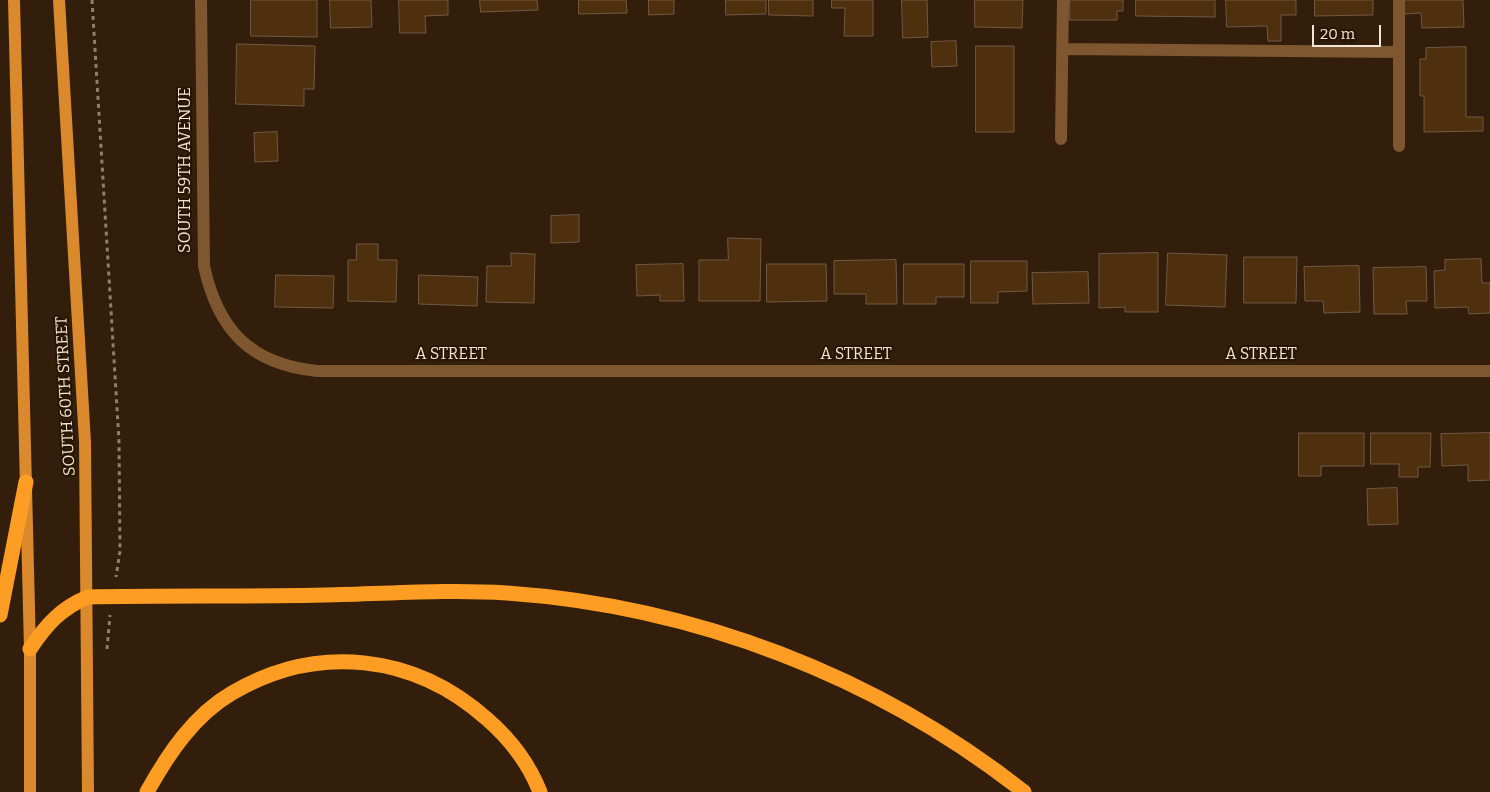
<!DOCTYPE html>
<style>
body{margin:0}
#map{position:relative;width:1490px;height:792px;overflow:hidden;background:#321e0a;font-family:Bitter,serif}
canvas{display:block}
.scale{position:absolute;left:1312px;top:25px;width:69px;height:22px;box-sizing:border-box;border:2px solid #f3e5d9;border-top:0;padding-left:6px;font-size:15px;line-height:18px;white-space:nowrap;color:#f3e5d9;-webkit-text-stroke:4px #281502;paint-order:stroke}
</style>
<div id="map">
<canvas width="1490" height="792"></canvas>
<div class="scale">20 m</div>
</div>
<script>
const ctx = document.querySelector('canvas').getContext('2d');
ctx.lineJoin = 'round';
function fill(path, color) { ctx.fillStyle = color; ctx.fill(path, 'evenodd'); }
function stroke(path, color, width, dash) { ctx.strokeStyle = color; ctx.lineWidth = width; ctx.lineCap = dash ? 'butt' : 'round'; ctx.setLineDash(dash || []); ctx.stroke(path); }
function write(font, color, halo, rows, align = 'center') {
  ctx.font = font + ' Bitter,serif'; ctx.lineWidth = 4; ctx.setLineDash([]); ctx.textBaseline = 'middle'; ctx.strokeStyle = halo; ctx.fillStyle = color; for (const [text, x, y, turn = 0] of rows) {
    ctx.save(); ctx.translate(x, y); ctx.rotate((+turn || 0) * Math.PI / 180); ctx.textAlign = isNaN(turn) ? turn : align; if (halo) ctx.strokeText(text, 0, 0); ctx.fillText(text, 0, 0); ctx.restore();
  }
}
const building = new Path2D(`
 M 251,0 L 317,0 L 317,37 L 251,36 Z
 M 330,0 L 371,0 L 372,27 L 331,28 Z
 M 399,0 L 448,0 L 448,15 L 425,16 L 426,33 L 400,33 Z
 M 480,0 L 537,0 L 538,10 L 481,12 Z
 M 579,0 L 626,0 L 627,13 L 579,14 Z
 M 649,0 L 674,0 L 674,14 L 649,15 Z
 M 726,0 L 766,0 L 766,14 L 726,15 Z
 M 769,0 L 813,0 L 813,16 L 769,15 Z
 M 832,0 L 873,0 L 873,36 L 844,36 L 845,8 L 832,8 Z
 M 902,0 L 927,0 L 928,37 L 903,38 Z
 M 975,0 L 1023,0 L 1022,28 L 975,27 Z
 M 1070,0 L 1123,0 L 1123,11 L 1117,11 L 1117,20 L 1070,20 Z
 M 1136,0 L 1215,0 L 1215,17 L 1136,16 Z
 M 1226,0 L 1296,0 L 1296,15 L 1281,15 L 1281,41 L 1268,41 L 1267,26 L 1227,27 Z
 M 1315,0 L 1373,0 L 1373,15 L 1315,16 Z
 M 1405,0 L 1463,0 L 1464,27 L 1422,28 L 1421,13 L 1405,14 Z
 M 956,41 L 957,66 L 932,67 L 931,42 Z
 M 237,44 L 315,46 L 314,89 L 304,89 L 304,106 L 236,104 Z
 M 976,46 L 1014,46 L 1014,132 L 976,132 Z
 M 1466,47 L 1466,117 L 1483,117 L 1483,131 L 1424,132 L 1424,96 L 1420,96 L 1420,59 L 1426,59 L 1426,48 Z
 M 277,132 L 278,161 L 255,162 L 254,133 Z
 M 579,215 L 579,242 L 551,243 L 551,216 Z
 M 728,238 L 761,239 L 760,301 L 699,301 L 699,260 L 728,260 Z
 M 357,244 L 378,244 L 378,260 L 397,260 L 396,302 L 348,301 L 348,260 L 356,260 Z
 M 511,253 L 535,254 L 534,303 L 486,302 L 487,266 L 511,266 Z
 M 1158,253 L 1158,312 L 1125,312 L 1125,307 L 1099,308 L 1099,254 Z
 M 1168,253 L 1227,255 L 1225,307 L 1166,305 Z
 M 1244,257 L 1297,257 L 1296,303 L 1244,303 Z
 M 1481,259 L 1482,283 L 1490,283 L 1490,313 L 1469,314 L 1468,307 L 1435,308 L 1434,271 L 1445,270 L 1445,260 Z
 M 896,260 L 897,304 L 866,304 L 866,294 L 834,294 L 834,261 Z
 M 971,261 L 1027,261 L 1027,291 L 998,292 L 998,303 L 971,303 Z
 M 683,264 L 684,301 L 660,301 L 660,295 L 637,296 L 636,265 Z
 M 767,264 L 826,264 L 827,301 L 767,302 Z
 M 904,264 L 964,264 L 964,297 L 936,297 L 936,304 L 904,304 Z
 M 1359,266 L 1360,312 L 1324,313 L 1323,301 L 1305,301 L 1304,267 Z
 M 1426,267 L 1427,301 L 1406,301 L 1407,314 L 1374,314 L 1373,268 Z
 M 1088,272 L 1089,303 L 1033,304 L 1032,273 Z
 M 276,275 L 334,276 L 333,308 L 275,307 Z
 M 419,275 L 478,277 L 477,306 L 419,304 Z
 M 1299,433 L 1364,433 L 1364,466 L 1321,466 L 1321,476 L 1299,476 Z
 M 1371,433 L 1431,433 L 1430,467 L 1418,467 L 1418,477 L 1399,477 L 1399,464 L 1371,464 Z
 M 1490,433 L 1490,480 L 1468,481 L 1468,465 L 1442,466 L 1441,434 Z
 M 1397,488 L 1398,524 L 1368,525 L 1367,489 Z`);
fill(building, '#4e300f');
stroke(building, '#715944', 1);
stroke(new Path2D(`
 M 92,0 L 119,441 L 120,551 L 116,577
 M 107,649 L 110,615`), '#907f6f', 3, [4, 4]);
stroke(new Path2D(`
 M 201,0 L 204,266 C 218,330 250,364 317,371 L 1490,371
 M 1399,0 L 1399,146
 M 1063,49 L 1399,52
 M 1061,139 L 1063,0`), '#7e5731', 12);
stroke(new Path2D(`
 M 14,0 L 30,649 L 30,792
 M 59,0 L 85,442 L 88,792`), '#da892d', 12);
stroke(new Path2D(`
 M 0,615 L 26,482
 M 30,649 C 46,625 61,608 88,597 C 167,595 246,597 325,595 C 386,594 446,589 507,593 C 694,606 877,676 1024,792
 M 147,792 C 168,754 194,715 232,693 C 317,643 414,654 487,719 C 510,739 529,764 540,792`), '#fe9d24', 15);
write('16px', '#f3e5d9', '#281502', [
 ["SOUTH 59TH AVENUE",186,170,-90],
 ["A STREET",451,355],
 ["A STREET",856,355],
 ["A STREET",1261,355],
 ["SOUTH 60TH STREET",66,396,-93]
]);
</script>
